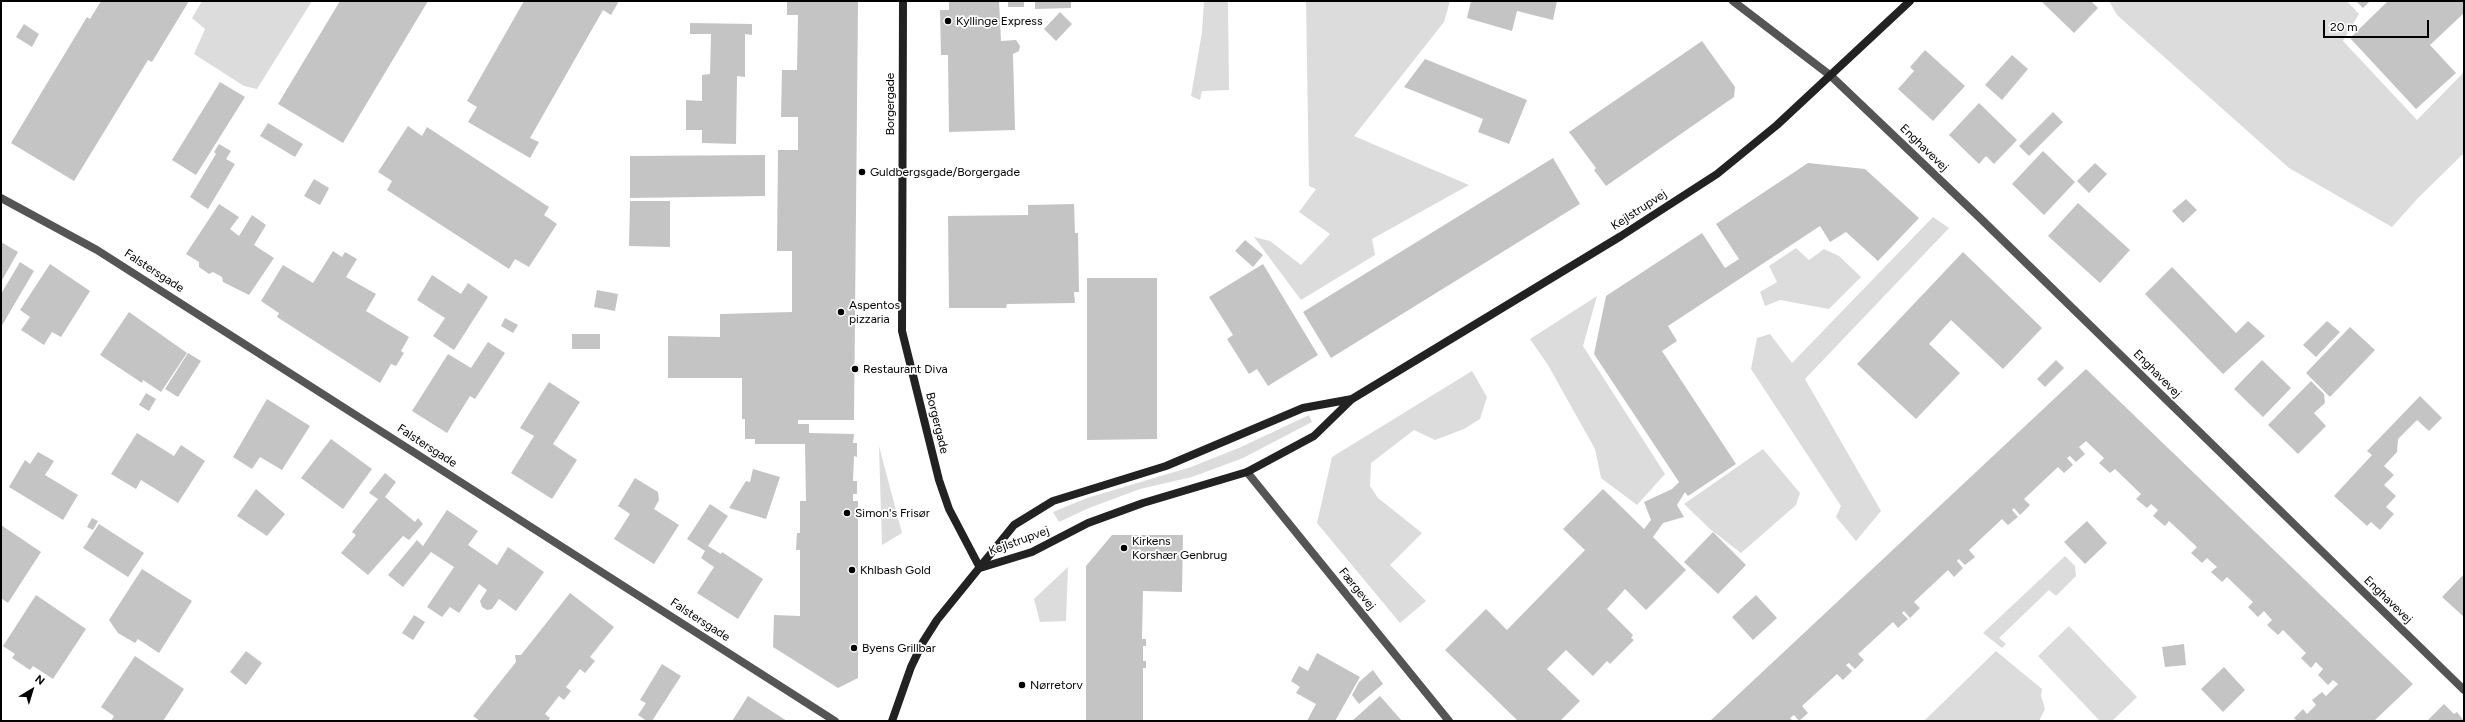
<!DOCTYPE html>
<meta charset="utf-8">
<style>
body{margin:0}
#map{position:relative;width:2465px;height:722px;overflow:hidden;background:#fff;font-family:Figtree,sans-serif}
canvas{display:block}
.frame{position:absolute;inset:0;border:2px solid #000;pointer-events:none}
.north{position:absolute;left:12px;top:670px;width:40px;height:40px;-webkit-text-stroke:3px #fff;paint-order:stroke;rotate:38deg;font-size:11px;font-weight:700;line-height:16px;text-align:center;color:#000}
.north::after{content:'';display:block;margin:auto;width:14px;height:18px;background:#000;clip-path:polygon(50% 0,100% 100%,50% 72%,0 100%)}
.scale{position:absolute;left:2323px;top:20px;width:106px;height:18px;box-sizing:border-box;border:2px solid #000;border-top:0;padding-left:5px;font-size:12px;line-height:14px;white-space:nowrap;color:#000;-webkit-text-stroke:3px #fff;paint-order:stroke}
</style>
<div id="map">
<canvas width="2465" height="722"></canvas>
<div class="frame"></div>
<div class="north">N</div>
<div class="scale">20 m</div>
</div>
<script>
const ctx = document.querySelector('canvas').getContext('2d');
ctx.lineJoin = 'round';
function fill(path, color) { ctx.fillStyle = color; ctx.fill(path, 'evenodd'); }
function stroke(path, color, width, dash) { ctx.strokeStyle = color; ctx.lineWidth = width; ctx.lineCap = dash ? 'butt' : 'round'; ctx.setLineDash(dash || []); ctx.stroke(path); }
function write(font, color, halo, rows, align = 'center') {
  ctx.font = font + ' Figtree,sans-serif'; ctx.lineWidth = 3.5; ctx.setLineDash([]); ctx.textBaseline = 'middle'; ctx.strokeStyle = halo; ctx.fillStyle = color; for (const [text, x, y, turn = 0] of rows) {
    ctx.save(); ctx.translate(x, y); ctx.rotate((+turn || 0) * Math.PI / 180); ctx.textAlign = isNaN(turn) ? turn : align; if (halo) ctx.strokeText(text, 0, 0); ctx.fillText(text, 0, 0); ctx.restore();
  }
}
fill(new Path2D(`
 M 202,1 L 312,1 L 257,89 L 244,86 L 194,54 L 205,29 L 192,18 Z
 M 1204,1 L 1228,1 L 1229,90 L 1202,91 L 1200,100 L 1191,96 L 1202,32 Z
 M 1306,1 L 1450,1 L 1444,22 L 1354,136 L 1469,185 L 1372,239 L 1375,255 L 1301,300 L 1254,237 L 1270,241 L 1301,265 L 1330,234 L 1299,212 L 1316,189 L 1309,186 Z
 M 2109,1 L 2347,1 L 2359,14 L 2343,41 L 2417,120 L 2464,72 L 2464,153 L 2418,198 L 2392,227 L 2289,168 L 2117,15 Z
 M 1933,217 L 1949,228 L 1805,379 L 1881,511 L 1856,541 L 1836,517 L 1841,506 L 1751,369 L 1757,338 L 1770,334 L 1792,363 Z
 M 1796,248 L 1809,260 L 1824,249 L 1839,256 L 1861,277 L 1829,309 L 1780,300 L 1765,306 L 1760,292 L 1777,282 L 1769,266 Z
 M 1597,296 L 1583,346 L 1665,474 L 1637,505 L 1601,478 L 1595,449 L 1548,365 L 1530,339 Z
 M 1472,371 L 1487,397 L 1480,419 L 1464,429 L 1435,440 L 1414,430 L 1371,463 L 1370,486 L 1378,498 L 1422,533 L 1390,565 L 1426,601 L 1400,623 L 1317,523 L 1332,457 Z
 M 1309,415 L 1312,422 L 1243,458 L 1192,477 L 1140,489 L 1089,508 L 1059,522 L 1053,512 L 1087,498 L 1191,467 L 1241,447 Z
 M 879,446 L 902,533 L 882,545 Z
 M 1763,449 L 1800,493 L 1796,505 L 1741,553 L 1710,529 L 1684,504 Z
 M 2065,556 L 2075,566 L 2076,576 L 2056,596 L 2049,590 L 1999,638 L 2006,644 L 2002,648 L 1983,633 Z
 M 1068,567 L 1066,621 L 1040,622 L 1034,599 Z
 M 2069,626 L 2137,697 L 2112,721 L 2100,721 L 2038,656 Z
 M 1996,651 L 2042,689 L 2041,696 L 2045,709 L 2039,721 L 1924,721 Z`), '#dcdcdc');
fill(new Path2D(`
 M 101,1 L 189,1 L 152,62 L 148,60 L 74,181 L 11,143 L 87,17 L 90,19 Z
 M 340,1 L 428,1 L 343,143 L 278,104 Z
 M 524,1 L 619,1 L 611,15 L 603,10 L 530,138 L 539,142 L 530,158 L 468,122 L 477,107 L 467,101 Z
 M 787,1 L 858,1 L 854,420 L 798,420 L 798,424 L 809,424 L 809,433 L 854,434 L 853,443 L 857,443 L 857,457 L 854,456 L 853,481 L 857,481 L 857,494 L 853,494 L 853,501 L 858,501 L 858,678 L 838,688 L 773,647 L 774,615 L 800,616 L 800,550 L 796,550 L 797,533 L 800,533 L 800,501 L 806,501 L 805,444 L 755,444 L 755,439 L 745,439 L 745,419 L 742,419 L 742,378 L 668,378 L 668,336 L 720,337 L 720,314 L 792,312 L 792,251 L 777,251 L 778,150 L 798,150 L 798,117 L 781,117 L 782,70 L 797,70 L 798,15 L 787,15 Z
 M 949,1 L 999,1 L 1001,41 L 1016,40 L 1020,46 L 1019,51 L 1013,54 L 1015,130 L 949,132 L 948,55 L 941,55 L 940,10 L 949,10 Z
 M 1008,1 L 1024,1 L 1024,7 L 1008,7 Z
 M 1035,1 L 1071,1 L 1071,8 L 1035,9 Z
 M 1471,1 L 1557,1 L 1553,20 L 1517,11 L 1512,31 L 1467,18 Z
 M 2041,1 L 2091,1 L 2098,8 L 2074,33 Z
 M 2356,1 L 2370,1 L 2363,8 Z
 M 2388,1 L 2464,1 L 2464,13 L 2430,45 L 2456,73 L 2416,109 L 2350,38 Z
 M 1060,12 L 1072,24 L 1056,41 L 1044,29 Z
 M 690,23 L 752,24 L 752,35 L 745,34 L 745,77 L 737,76 L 736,144 L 702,143 L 702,130 L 686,130 L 686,100 L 702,101 L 702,75 L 710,74 L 711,34 L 690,34 Z
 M 24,24 L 39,34 L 32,47 L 16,37 Z
 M 1702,41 L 1735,87 L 1734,97 L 1606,186 L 1594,170 L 1596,168 L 1569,132 Z
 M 1925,50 L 1965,86 L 1933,121 L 1898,89 L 1914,71 L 1910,67 Z
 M 2012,55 L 2028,69 L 2002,100 L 1985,85 Z
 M 1425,59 L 1527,100 L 1509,144 L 1478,132 L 1483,119 L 1404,87 Z
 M 220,82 L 245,97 L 196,175 L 172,160 Z
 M 1979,103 L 2017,140 L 1994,164 L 1986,156 L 1979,164 L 1949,135 Z
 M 2053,112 L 2063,122 L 2029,156 L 2019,146 Z
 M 268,123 L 303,144 L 295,157 L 260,136 Z
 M 408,126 L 422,136 L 427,127 L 549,207 L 544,215 L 557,224 L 529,267 L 515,259 L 509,269 L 387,190 L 392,181 L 378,172 Z
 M 219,144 L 231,151 L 226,159 L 235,164 L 208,209 L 190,197 L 216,154 L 214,152 Z
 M 2043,151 L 2075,182 L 2044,215 L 2012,184 Z
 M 765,155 L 765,196 L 630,198 L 630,156 Z
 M 1553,158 L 1580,204 L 1331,358 L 1303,312 Z
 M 1808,163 L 1865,169 L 1919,218 L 1878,261 L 1846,232 L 1830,242 L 1820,226 L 1668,326 L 1677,341 L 1662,351 L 1736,464 L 1688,496 L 1685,492 L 1677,505 L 1684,517 L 1663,523 L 1653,537 L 1686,570 L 1646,610 L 1625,589 L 1607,609 L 1633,635 L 1631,638 L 1634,640 L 1610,664 L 1607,661 L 1593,676 L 1566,650 L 1547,669 L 1580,701 L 1560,721 L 1518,721 L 1445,650 L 1486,609 L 1507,630 L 1585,550 L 1563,529 L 1603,489 L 1644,529 L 1651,520 L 1644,502 L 1672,489 L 1679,482 L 1594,354 L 1606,296 L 1702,233 L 1725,268 L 1739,259 L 1716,224 Z
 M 2095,163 L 2107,174 L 2089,193 L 2077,181 Z
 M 314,179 L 329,188 L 320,205 L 304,196 Z
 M 2186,199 L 2197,210 L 2183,223 L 2172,211 Z
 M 630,201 L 670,201 L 670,247 L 629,246 Z
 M 2078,203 L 2130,250 L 2100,283 L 2048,236 Z
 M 219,204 L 239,217 L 230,229 L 239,236 L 252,215 L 266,225 L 254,245 L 274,258 L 249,295 L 223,282 L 222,277 L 213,272 L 209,274 L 199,267 L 199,262 L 186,254 Z
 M 1074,204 L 1075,233 L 1078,233 L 1079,292 L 1074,292 L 1075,303 L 1007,304 L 1006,308 L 949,308 L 948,216 L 1028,215 L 1028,205 Z
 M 1245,240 L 1263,255 L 1253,267 L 1235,251 Z
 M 1,242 L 18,252 L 1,282 Z
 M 333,251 L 342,257 L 345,252 L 357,259 L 346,277 L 376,294 L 366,311 L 409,337 L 401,351 L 404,353 L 396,366 L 391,364 L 380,383 L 277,317 L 279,313 L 261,301 L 283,265 L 313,283 Z
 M 1963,252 L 2042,328 L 2003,369 L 1951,320 L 1929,344 L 1960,373 L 1916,419 L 1857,364 Z
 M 20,262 L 34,271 L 1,327 L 1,294 Z
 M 50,264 L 90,291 L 61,337 L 52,332 L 44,345 L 21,330 L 30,317 L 20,310 Z
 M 1263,264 L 1318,355 L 1268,386 L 1257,369 L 1249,374 L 1227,339 L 1233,335 L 1209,297 Z
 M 2172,267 L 2236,333 L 2248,321 L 2265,336 L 2223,374 L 2145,294 Z
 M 432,275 L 461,294 L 468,283 L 488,297 L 454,350 L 433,336 L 445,318 L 417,300 Z
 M 1087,278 L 1157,278 L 1157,439 L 1087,440 Z
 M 597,290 L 618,294 L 615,311 L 594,307 Z
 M 129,312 L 187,353 L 161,392 L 143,380 L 142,383 L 100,355 Z
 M 505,318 L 518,325 L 513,333 L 501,326 Z
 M 2327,321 L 2340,332 L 2316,357 L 2303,345 Z
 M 2350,327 L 2375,350 L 2330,397 L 2306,373 Z
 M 572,334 L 600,334 L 600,349 L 572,349 Z
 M 488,342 L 505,353 L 475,399 L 470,396 L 447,433 L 412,411 L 448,354 L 471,368 Z
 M 188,353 L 201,361 L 178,397 L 165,389 Z
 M 2056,360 L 2064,368 L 2045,387 L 2037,379 Z
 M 2262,360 L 2291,388 L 2263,417 L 2234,389 Z
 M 2086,369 L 2413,684 L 2374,721 L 2297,721 L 2294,718 L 2303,709 L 2307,714 L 2316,705 L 2312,700 L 2322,692 L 2326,696 L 2338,684 L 2333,680 L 2328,685 L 2318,675 L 2323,669 L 2316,662 L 2311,668 L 2301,658 L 2306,653 L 2283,630 L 2278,635 L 2267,625 L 2272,620 L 2264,611 L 2258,617 L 2248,607 L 2253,602 L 2227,577 L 2222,582 L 2211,572 L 2217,567 L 2207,558 L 2202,563 L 2191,553 L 2197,547 L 2169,521 L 2165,526 L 2153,516 L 2158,510 L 2151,504 L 2147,508 L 2136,499 L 2141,494 L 2115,469 L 2110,473 L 2099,463 L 2104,458 L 2086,441 L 2079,447 L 2085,454 L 2076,462 L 2070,456 L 2067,458 L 2073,465 L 2064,473 L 2058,467 L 2024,499 L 2030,505 L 2020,515 L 2014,508 L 2012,510 L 2018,517 L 2008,525 L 2002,519 L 1969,550 L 1975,557 L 1965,565 L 1959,559 L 1957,561 L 1963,568 L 1954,577 L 1948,570 L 1914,602 L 1920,608 L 1910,618 L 1904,611 L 1902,613 L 1908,619 L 1898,628 L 1893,622 L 1858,654 L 1864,660 L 1855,669 L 1849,663 L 1846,665 L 1852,671 L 1843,680 L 1837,674 L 1802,706 L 1808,713 L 1799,721 L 1794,715 L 1790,718 L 1793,721 L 1710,721 Z
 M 2311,381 L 2324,394 L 2325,403 L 2314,413 L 2326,426 L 2298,454 L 2268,425 Z
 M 549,382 L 580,402 L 553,444 L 577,460 L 552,499 L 511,473 L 534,436 L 520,428 Z
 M 146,393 L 156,399 L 149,411 L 139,405 Z
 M 2420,396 L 2442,418 L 2429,431 L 2417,420 L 2398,439 L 2397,452 L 2384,466 L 2394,475 L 2384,485 L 2396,496 L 2386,507 L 2394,514 L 2380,530 L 2371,522 L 2367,526 L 2334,496 L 2372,455 L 2367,451 Z
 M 267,399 L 310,426 L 282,470 L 260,457 L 252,469 L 233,457 Z
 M 137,433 L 174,456 L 181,445 L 205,461 L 178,503 L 141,480 L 136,489 L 111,474 Z
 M 331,439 L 372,469 L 343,509 L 301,478 Z
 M 38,452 L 54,461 L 45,475 L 78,495 L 63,520 L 9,487 L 25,460 L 30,464 Z
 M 753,469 L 780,477 L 766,519 L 729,508 L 746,481 L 750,482 Z
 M 385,473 L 396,482 L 385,497 L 415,522 L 418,518 L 423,524 L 409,540 L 403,536 L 368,575 L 341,553 L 356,535 L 352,532 L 378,499 L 369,493 Z
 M 635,478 L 658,492 L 659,500 L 654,509 L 679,525 L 654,564 L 614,539 L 630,514 L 618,506 Z
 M 256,489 L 285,514 L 267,536 L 237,516 Z
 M 710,504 L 728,516 L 708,546 L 721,554 L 722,552 L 763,579 L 738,619 L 697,593 L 714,567 L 701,558 L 705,551 L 687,539 Z
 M 447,510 L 478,531 L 468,545 L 497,565 L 508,547 L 544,572 L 516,611 L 499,599 L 492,609 L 487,610 L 482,607 L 480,601 L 487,590 L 479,584 L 459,613 L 450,607 L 442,617 L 427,607 L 454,567 L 431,552 L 403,587 L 388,575 L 417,540 L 423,546 Z
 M 92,518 L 98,521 L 93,530 L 87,527 Z
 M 2087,521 L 2107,543 L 2085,564 L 2064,542 Z
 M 99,524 L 144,553 L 128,577 L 83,548 Z
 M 1,525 L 41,552 L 8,603 L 1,598 Z
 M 1713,532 L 1746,565 L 1718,594 L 1684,562 Z
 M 1112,535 L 1183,535 L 1182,592 L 1143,591 L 1142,639 L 1146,639 L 1146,646 L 1143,646 L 1143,661 L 1146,661 L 1146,668 L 1143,668 L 1143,721 L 1086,721 L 1086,566 Z
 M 142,569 L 192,601 L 159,653 L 138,639 L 135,643 L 118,633 L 109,620 Z
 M 2464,574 L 2464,617 L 2442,597 Z
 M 570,593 L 614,627 L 590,657 L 595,661 L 585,673 L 580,669 L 566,687 L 571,691 L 564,700 L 559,696 L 545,714 L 550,718 L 548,721 L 480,721 L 473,716 L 516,662 L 515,655 L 521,655 Z
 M 36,595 L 86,629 L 53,679 L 33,666 L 30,670 L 12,658 L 15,654 L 3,646 Z
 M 1756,595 L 1777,618 L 1753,640 L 1732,617 Z
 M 414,615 L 425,622 L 413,640 L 402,633 Z
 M 2184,644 L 2186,665 L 2165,667 L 2162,647 Z
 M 246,651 L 262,663 L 246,685 L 230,672 Z
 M 1317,653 L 1360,677 L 1335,721 L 1307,721 L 1316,704 L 1296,693 L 1300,687 L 1291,681 L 1299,666 L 1308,671 Z
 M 135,656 L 184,689 L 163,721 L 111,721 L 114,716 L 101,707 Z
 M 662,664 L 681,676 L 652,721 L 647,721 L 638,715 L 646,703 L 640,700 Z
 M 2224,667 L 2245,690 L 2223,712 L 2201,689 Z
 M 1373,670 L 1383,684 L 1359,704 L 1352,695 L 1359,682 Z
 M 748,696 L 787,721 L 732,721 Z
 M 1380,696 L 1402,721 L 1352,721 Z
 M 2444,704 L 2454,714 L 2457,712 L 2464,721 L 2427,721 Z`), '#c4c4c4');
stroke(new Path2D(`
 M 1733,1 L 1831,76 L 1979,217 L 2464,690
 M 1,198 L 97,250 L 835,721
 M 1247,472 L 1449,721`), '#555', 8);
stroke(new Path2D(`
 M 903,1 L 902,331 L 939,480 L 949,509 L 980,568
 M 980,568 L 1032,552 L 1088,523 L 1143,503 L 1247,472 L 1314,436 L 1352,399 L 1621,236 L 1717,174 L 1777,125 L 1910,1
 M 892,721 L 911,667 L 923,642 L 937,620 L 1014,525 L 1053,501 L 1166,466 L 1303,408 L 1352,399`), '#222', 8);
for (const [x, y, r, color] of [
 [948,21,4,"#000"],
 [862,172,4,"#000"],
 [841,312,4,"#000"],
 [855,369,4,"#000"],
 [847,513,4,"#000"],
 [1124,548,4,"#000"],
 [852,570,4,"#000"],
 [854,648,4,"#000"],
 [1022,685,4,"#000"]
]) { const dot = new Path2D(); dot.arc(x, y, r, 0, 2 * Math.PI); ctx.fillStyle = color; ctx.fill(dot); stroke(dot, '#fff', 1.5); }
write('12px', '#000', '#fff', [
 ["Kyllinge Express",956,21],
 ["Guldbergsgade/Borgergade",870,172],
 ["Aspentos",849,305],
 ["pizzaria",849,319],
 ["Restaurant Diva",863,369],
 ["Simon's Frisør",855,513],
 ["Kirkens",1132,541],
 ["Korshær Genbrug",1132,555],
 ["Khlbash Gold",860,570],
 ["Byens Grillbar",862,648],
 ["Nørretorv",1030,685]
], 'left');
write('12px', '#000', '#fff', [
 ["Borgergade",890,104,-90],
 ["Enghavevej",1924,148,44],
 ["Kejlstrupvej",1639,210,-33],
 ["Falstersgade",154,271,33],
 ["Enghavevej",2157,374,45],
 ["Borgergade",937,423,76],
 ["Falstersgade",427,446,33],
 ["Kejlstrupvej",1019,541,-20],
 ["Færgevej",1357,589,51],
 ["Enghavevej",2388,600,44],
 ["Falstersgade",700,620,33]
]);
</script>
